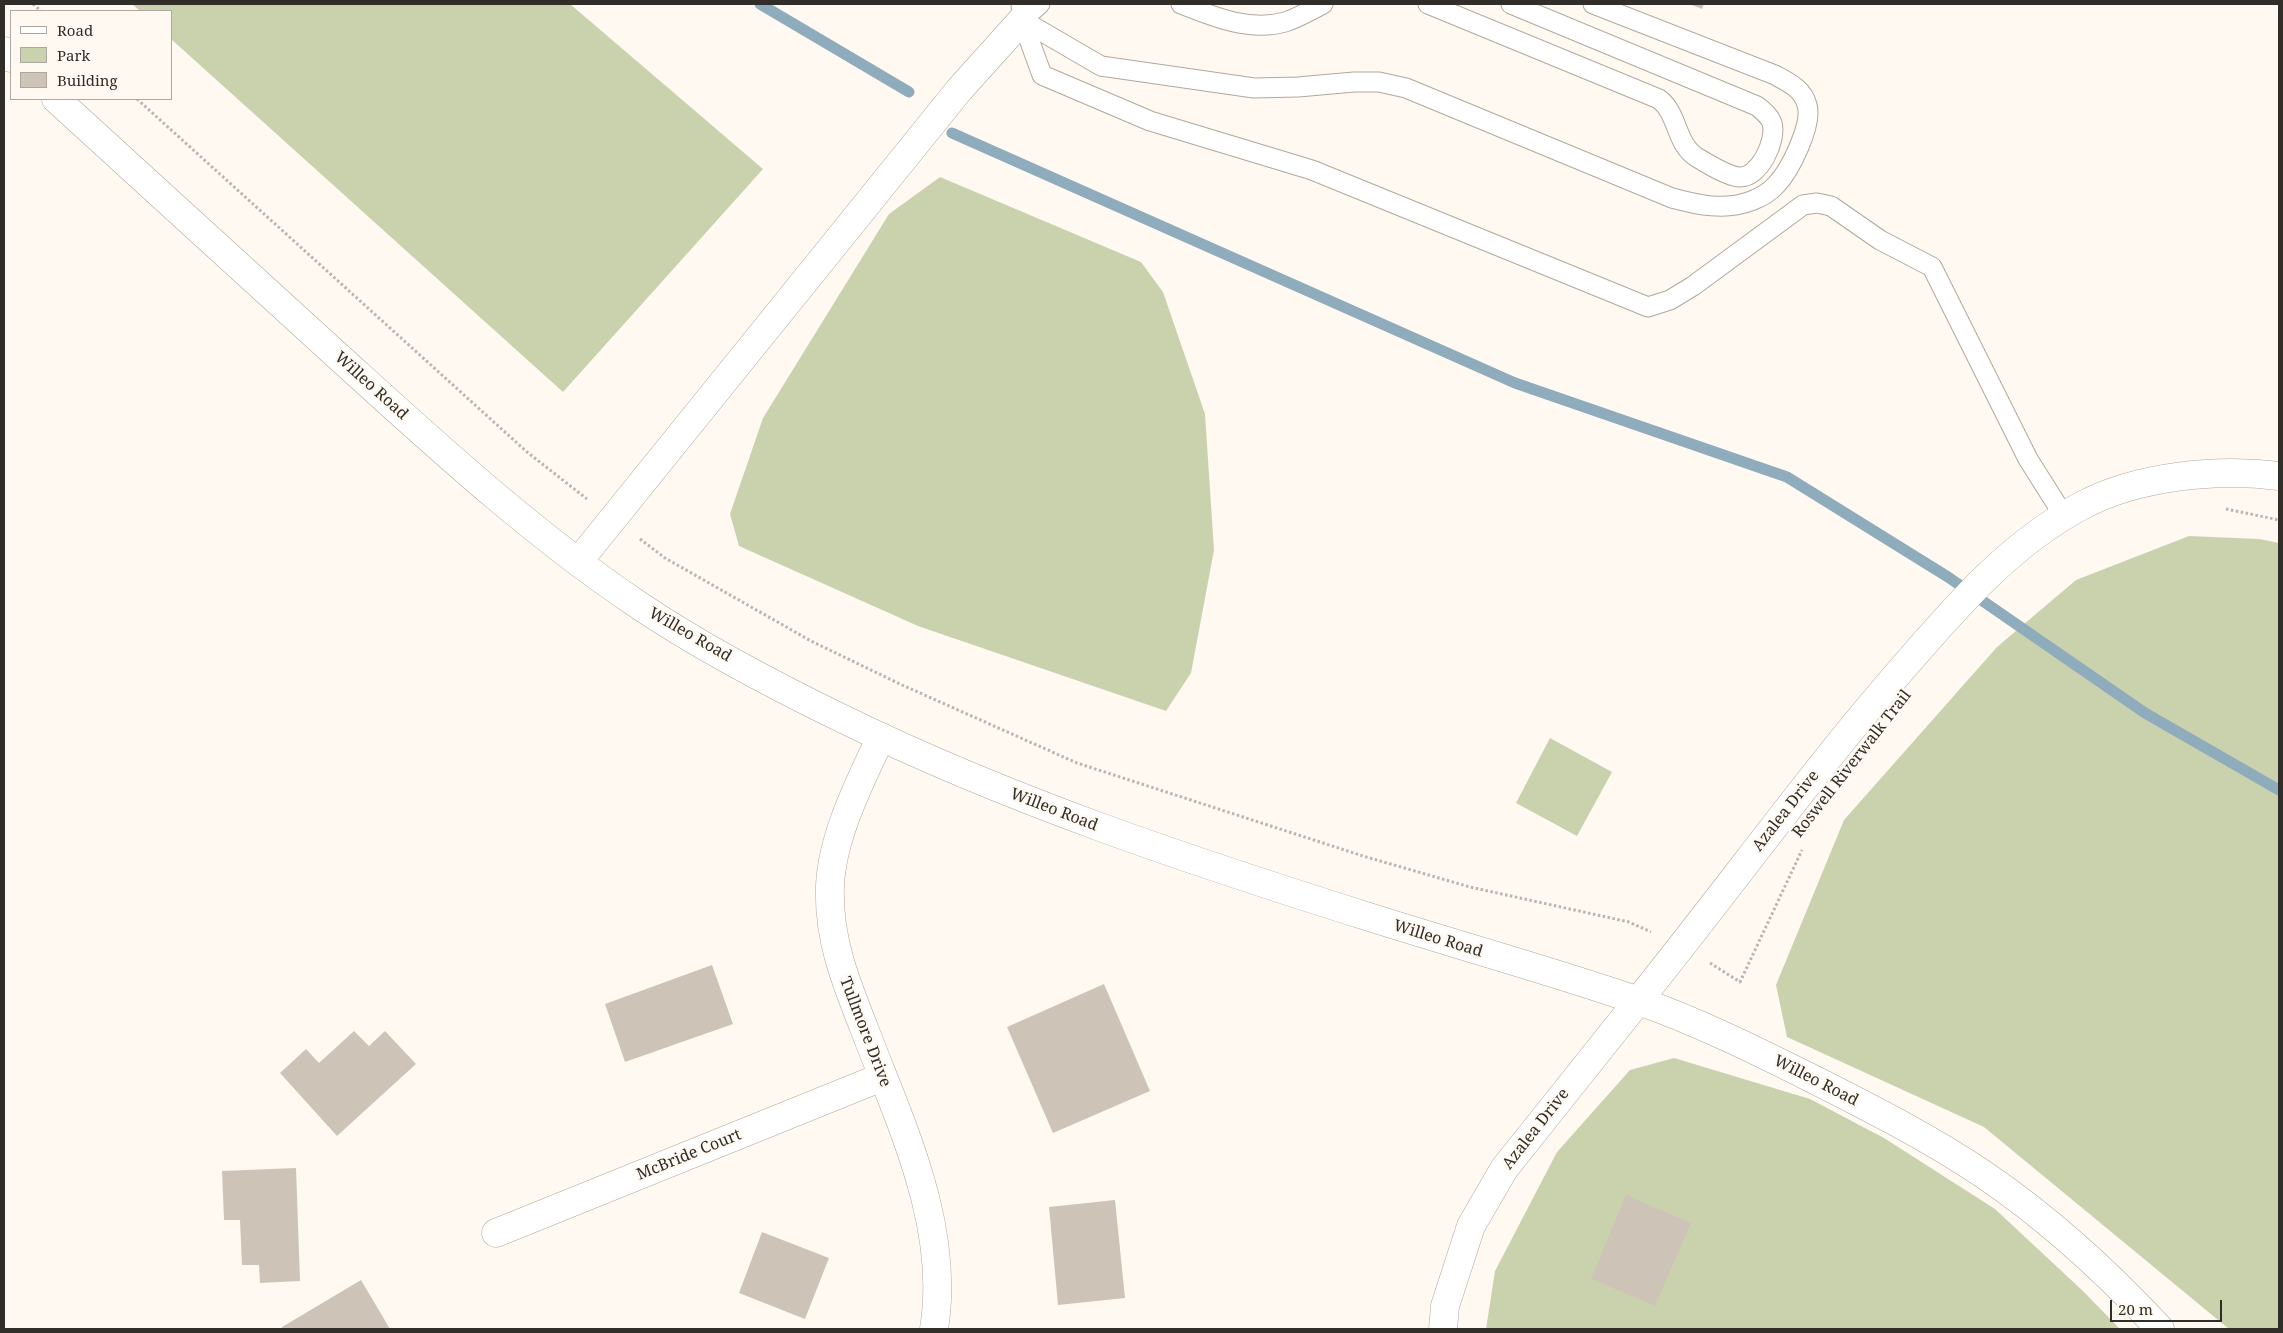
<!DOCTYPE html>
<style>
body{margin:0}
#map{position:relative;width:2283px;height:1333px;overflow:hidden;background:#fff9f1;font-family:"Noto Serif",serif}
canvas{display:block}
.frame{position:absolute;inset:0;border:5px solid #312d28;pointer-events:none}
.legend{position:absolute;left:10px;top:10px;width:162px;height:90px;box-sizing:border-box;background:#fff9f1;border:1px solid #ada7a1;margin:0;padding:6px 9px;list-style:none;font-size:15px;color:#312d28}
.legend li{display:flex;align-items:center;gap:10px;height:25px}
.legend b{width:25px;border:1px solid #ada7a1}
.scale{position:absolute;left:2110px;top:1300px;width:112px;height:22px;box-sizing:border-box;border:2px solid #312d28;border-top:0;padding-left:6px;font-size:15px;line-height:18px;white-space:nowrap;color:#312d28;-webkit-text-stroke:4px #fff9f1;paint-order:stroke}
</style>
<div id="map">
<canvas width="2283" height="1333"></canvas>
<div class="frame"></div>
<ul class="legend">
<li><b style="height:6px;background:#fff"></b>Road</li>
<li><b style="height:14px;background:#c9d2ad"></b>Park</li>
<li><b style="height:14px;background:#cdc4b7"></b>Building</li>
</ul>
<div class="scale">20 m</div>
</div>
<script>
const ctx = document.querySelector('canvas').getContext('2d');
ctx.lineJoin = 'round';
function fill(path, color) { ctx.fillStyle = color; ctx.fill(path, 'evenodd'); }
function stroke(path, color, width, dash) { ctx.strokeStyle = color; ctx.lineWidth = width; ctx.lineCap = dash ? 'butt' : 'round'; ctx.setLineDash(dash || []); ctx.stroke(path); }
function write(font, color, halo, rows, align = 'center') {
  ctx.font = font + ' "Noto Serif",serif'; ctx.lineWidth = 5; ctx.setLineDash([]); ctx.textBaseline = 'middle'; ctx.strokeStyle = halo; ctx.fillStyle = color; for (const [text, x, y, turn = 0] of rows) {
    ctx.save(); ctx.translate(x, y); ctx.rotate((+turn || 0) * Math.PI / 180); ctx.textAlign = isNaN(turn) ? turn : align; if (halo) ctx.strokeText(text, 0, 0); ctx.fillText(text, 0, 0); ctx.restore();
  }
}
fill(new Path2D(`
 M 132,4 L 570,4 L 763,169 L 563,392 L 171,39 L 171,11 L 140,11 Z
 M 940,177 L 1141,262 L 1163,292 L 1205,414 L 1214,550 L 1191,673 L 1166,711 L 918,626 L 739,546 L 730,514 L 763,418 L 889,214 Z
 M 2189,536 L 2259,539 L 2279,543 L 2279,1329 L 2229,1329 L 1984,1127 L 1787,1037 L 1776,985 L 1844,820 L 1997,647 L 2076,580 Z
 M 1550,738 L 1612,772 L 1577,836 L 1516,803 Z
 M 1674,1058 L 1810,1099 L 1884,1138 L 1995,1209 L 2084,1292 L 2120,1329 L 1486,1329 L 1495,1271 L 1557,1152 L 1630,1070 Z`), '#c9d2ad');
stroke(new Path2D(`
 M 760,4 L 909,92
 M 952,133 L 1515,383 L 1787,477 L 1948,577 L 2145,713 L 2279,790`), '#8eacbc', 11);
fill(new Path2D(`
 M 1689,4 L 1704,4 L 1702,9 Z
 M 712,965 L 733,1024 L 625,1062 L 605,1004 Z
 M 1104,984 L 1150,1091 L 1053,1133 L 1007,1027 Z
 M 354,1031 L 369,1046 L 385,1031 L 416,1064 L 337,1136 L 280,1073 L 306,1049 L 319,1063 Z
 M 296,1168 L 300,1281 L 260,1283 L 259,1265 L 242,1265 L 240,1220 L 224,1220 L 222,1171 Z
 M 1626,1195 L 1691,1223 L 1655,1306 L 1591,1279 Z
 M 1115,1200 L 1125,1298 L 1058,1305 L 1049,1207 Z
 M 762,1232 L 829,1258 L 805,1319 L 739,1293 Z
 M 361,1280 L 390,1329 L 283,1329 L 282,1327 Z`), '#cdc4b7');
const lane = new Path2D(`
 M 1021,4 L 1022,20 L 1042,75 L 1150,121 L 1312,170 L 1648,307 L 1670,300 L 1693,286 L 1803,205 L 1817,203 L 1831,206 L 1880,240 L 1932,267 L 2028,459 L 2064,516
 M 1181,4 C 1214,17 1250,32 1285,22 C 1298,18 1311,10 1323,4
 M 1428,4 L 1659,99 C 1679,114 1675,145 1698,158 C 1706,163 1730,177 1740,177 C 1760,177 1777,140 1772,123 C 1769,115 1763,111 1757,106 L 1511,4
 M 1022,20 L 1101,66 L 1254,88 L 1298,87 L 1354,82 L 1379,82 L 1406,88 L 1672,198 C 1698,205 1725,211 1751,201 C 1759,198 1770,192 1776,185 C 1790,171 1813,124 1807,105 C 1803,89 1788,82 1775,75 L 1593,4
 M 1022,20 L 1040,4`);
const street = new Path2D(`
 M 578,562 L 959,90 L 1022,20
 M 881,737 C 860,782 832,836 830,886 C 828,938 845,980 864,1028 C 900,1123 951,1225 934,1329
 M 496,1233 L 882,1077
 M 1443,1329 L 1445,1306 L 1471,1226 L 1504,1169 L 1638,1001`);
const secondary = new Path2D(`
 M 4,51 L 11,58
 M 56,99 C 151,185 246,272 341,359 C 436,445 530,532 637,604 C 702,648 773,685 843,719 C 1011,801 1188,860 1366,916 C 1457,945 1549,970 1639,1001 C 1698,1022 1753,1049 1809,1077 C 1868,1107 1928,1137 1983,1174 C 2048,1218 2106,1271 2160,1329
 M 1638,1001 C 1727,891 1809,776 1902,669 C 1956,607 2009,544 2083,505 C 2138,476 2218,468 2279,476`);
stroke(lane, '#b1a89b', 21);
stroke(street, '#b1a89b', 29);
stroke(secondary, '#b1a89b', 29);
stroke(new Path2D(`
 M 33,4 L 41,11
 M 137,99 L 527,452 L 587,499
 M 2226,509 L 2279,520
 M 640,539 L 665,558 L 811,641 L 902,685 L 1077,763 L 1363,856 L 1470,887 L 1629,922 L 1651,932
 M 1710,963 L 1740,982 L 1802,850`), '#bbb5ae', 3, [2.5, 2.5]);
stroke(lane, '#fff', 19);
stroke(street, '#fff', 28);
stroke(secondary, '#fff', 28);
write('16px', '#312d28', '#fff9f1', [
 ["Willeo Road",371,386,42],
 ["Willeo Road",690,635,30],
 ["Roswell Riverwalk Trail",1852,764,-52],
 ["Willeo Road",1054,810,21],
 ["Azalea Drive",1786,811,-52],
 ["Willeo Road",1438,939,17],
 ["Tullmore Drive",865,1032,69],
 ["Willeo Road",1816,1081,27],
 ["Azalea Drive",1536,1129,-52],
 ["McBride Court",689,1155,-22]
]);
</script>
